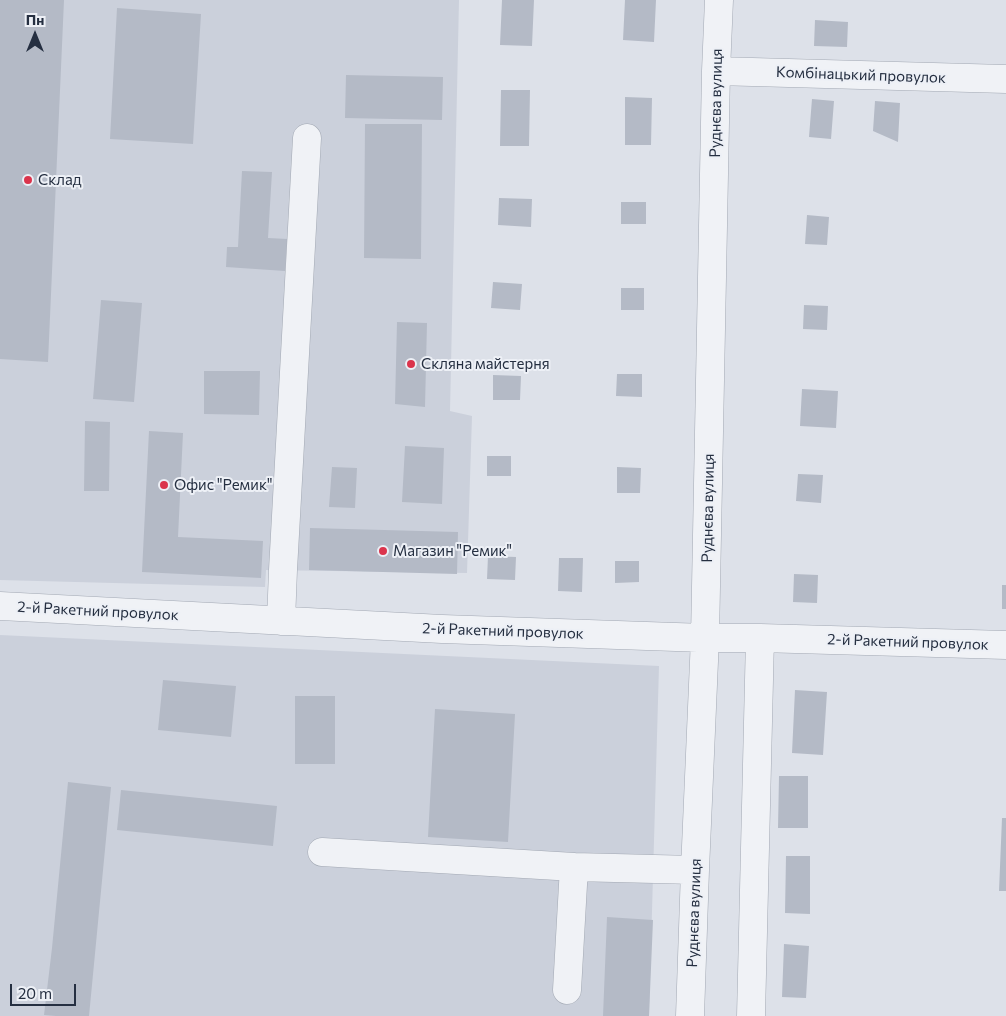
<!DOCTYPE html>
<meta charset="utf-8">
<style>
body{margin:0}
#map{position:relative;width:1006px;height:1016px;overflow:hidden;background:#dde1e9;font-family:Commissioner,sans-serif}
canvas{display:block}
.north{position:absolute;left:10px;top:10px;width:50px;height:50px;-webkit-text-stroke:4px #edf0f6;paint-order:stroke;rotate:0deg;font-size:14px;font-weight:700;line-height:20px;text-align:center;color:#252f41}
.north::after{content:'';display:block;margin:auto;width:18px;height:22px;background:#252f41;clip-path:polygon(50% 0,100% 100%,50% 72%,0 100%)}
.scale{position:absolute;left:10px;top:984px;width:66px;height:22px;box-sizing:border-box;border:2px solid #252f41;border-top:0;padding-left:6px;font-size:15px;line-height:18px;white-space:nowrap;color:#252f41;-webkit-text-stroke:4px #edf0f6;paint-order:stroke}
</style>
<div id="map">
<canvas width="1006" height="1016"></canvas>
<div class="north">Пн</div>
<div class="scale">20 m</div>
</div>
<script>
const ctx = document.querySelector('canvas').getContext('2d');
ctx.lineJoin = 'round';
function fill(path, color) { ctx.fillStyle = color; ctx.fill(path, 'evenodd'); }
function stroke(path, color, width, dash) { ctx.strokeStyle = color; ctx.lineWidth = width; ctx.lineCap = dash ? 'butt' : 'round'; ctx.setLineDash(dash || []); ctx.stroke(path); }
function write(font, color, halo, rows, align = 'center') {
  ctx.font = font + ' Commissioner,sans-serif'; ctx.lineWidth = 4; ctx.setLineDash([]); ctx.textBaseline = 'middle'; ctx.strokeStyle = halo; ctx.fillStyle = color; for (const [text, x, y, turn = 0] of rows) {
    ctx.save(); ctx.translate(x, y); ctx.rotate((+turn || 0) * Math.PI / 180); ctx.textAlign = isNaN(turn) ? turn : align; if (halo) ctx.strokeText(text, 0, 0); ctx.fillText(text, 0, 0); ctx.restore();
  }
}
fill(new Path2D(`
 M 0,0 L 459,0 L 450,411 L 472,416 L 467,573 L 266,570 L 265,587 L 0,580 Z
 M 0,635 L 659,666 L 649,1016 L 0,1016 Z`), '#cbd0db');
fill(new Path2D(`
 M 0,0 L 64,0 L 48,362 L 0,359 Z
 M 502,0 L 534,0 L 532,46 L 500,45 Z
 M 625,0 L 656,0 L 654,42 L 623,40 Z
 M 117,8 L 201,14 L 193,144 L 110,139 Z
 M 815,20 L 848,22 L 847,47 L 814,46 Z
 M 346,75 L 443,77 L 442,120 L 345,118 Z
 M 501,90 L 530,90 L 529,146 L 500,146 Z
 M 625,97 L 652,98 L 651,145 L 625,145 Z
 M 812,99 L 834,101 L 831,139 L 809,137 Z
 M 875,101 L 900,103 L 898,142 L 873,131 Z
 M 365,124 L 422,124 L 421,259 L 364,258 Z
 M 242,171 L 272,172 L 268,238 L 287,239 L 285,271 L 226,267 L 227,247 L 238,247 Z
 M 499,198 L 532,199 L 531,227 L 498,225 Z
 M 621,202 L 646,202 L 646,224 L 621,224 Z
 M 807,215 L 829,217 L 827,245 L 805,244 Z
 M 493,282 L 522,284 L 520,310 L 491,308 Z
 M 621,288 L 644,288 L 644,310 L 621,310 Z
 M 101,300 L 142,303 L 134,402 L 93,399 Z
 M 804,305 L 828,306 L 827,330 L 803,329 Z
 M 397,322 L 427,323 L 425,407 L 395,404 Z
 M 204,371 L 260,371 L 259,415 L 204,414 Z
 M 617,374 L 642,374 L 642,397 L 616,396 Z
 M 493,375 L 521,376 L 520,400 L 493,400 Z
 M 802,389 L 838,391 L 836,428 L 800,426 Z
 M 85,421 L 110,422 L 109,491 L 84,491 Z
 M 149,431 L 183,433 L 178,537 L 263,541 L 261,578 L 142,572 Z
 M 405,446 L 444,448 L 442,504 L 402,502 Z
 M 487,456 L 511,456 L 511,476 L 487,476 Z
 M 332,467 L 357,468 L 355,508 L 329,507 Z
 M 617,467 L 641,468 L 640,493 L 617,493 Z
 M 798,474 L 823,475 L 821,503 L 796,501 Z
 M 310,528 L 458,532 L 457,574 L 309,570 Z
 M 488,556 L 516,557 L 515,580 L 487,579 Z
 M 559,558 L 583,558 L 582,592 L 558,591 Z
 M 615,561 L 639,561 L 639,582 L 615,583 Z
 M 794,574 L 818,575 L 817,603 L 793,602 Z
 M 1002,585 L 1006,585 L 1006,609 L 1002,609 Z
 M 163,680 L 236,686 L 231,737 L 158,730 Z
 M 795,690 L 827,692 L 823,755 L 792,753 Z
 M 295,696 L 335,696 L 335,764 L 295,764 Z
 M 435,709 L 515,714 L 508,842 L 428,837 Z
 M 779,776 L 808,776 L 808,828 L 778,828 Z
 M 68,782 L 111,787 L 89,1016 L 56,1016 L 44,1015 L 52,948 Z
 M 121,790 L 277,806 L 273,846 L 117,830 Z
 M 1002,818 L 1006,818 L 1006,891 L 999,891 Z
 M 786,856 L 810,856 L 810,914 L 785,913 Z
 M 607,917 L 653,920 L 649,1016 L 603,1016 Z
 M 784,944 L 809,946 L 806,998 L 782,997 Z`), '#b4bac6');
const minor = new Path2D(`
 M 716,71 L 1006,79
 M 0,606 L 442,629 L 705,638 L 760,638 L 1006,645
 M 281,621 L 283,570 L 307,138
 M 322,852 L 574,867 L 567,990
 M 574,867 L 695,870
 M 690,1016 L 695,870 L 705,638 L 716,71 L 719,0
 M 751,1016 L 760,638`);
stroke(minor, '#a2a8b3', 29);
stroke(minor, '#f0f2f6', 28);
for (const [x, y, r, color] of [
 [28,180,5,"#db344c"],
 [411,364,5,"#db344c"],
 [164,485,5,"#db344c"],
 [383,551,5,"#db344c"]
]) { const dot = new Path2D(); dot.arc(x, y, r, 0, 2 * Math.PI); ctx.fillStyle = color; ctx.fill(dot); stroke(dot, '#edf0f6', 2); }
write('15px', '#252f41', '#edf0f6', [
 ["Комбінацький провулок",861,75,2],
 ["Руднєва вулиця",716,103,-89],
 ["Руднєва вулиця",708,508,-89],
 ["2-й Ракетний провулок",98,611,3],
 ["2-й Ракетний провулок",503,631,2],
 ["2-й Ракетний провулок",908,642,2],
 ["Руднєва вулиця",694,913,-88]
]);
write('15px', '#252f41', '#edf0f6', [
 ["Склад",38,180],
 ["Скляна майстерня",421,364],
 ["Офис \"Ремик\"",174,485],
 ["Магазин \"Ремик\"",393,551]
], 'left');
</script>
